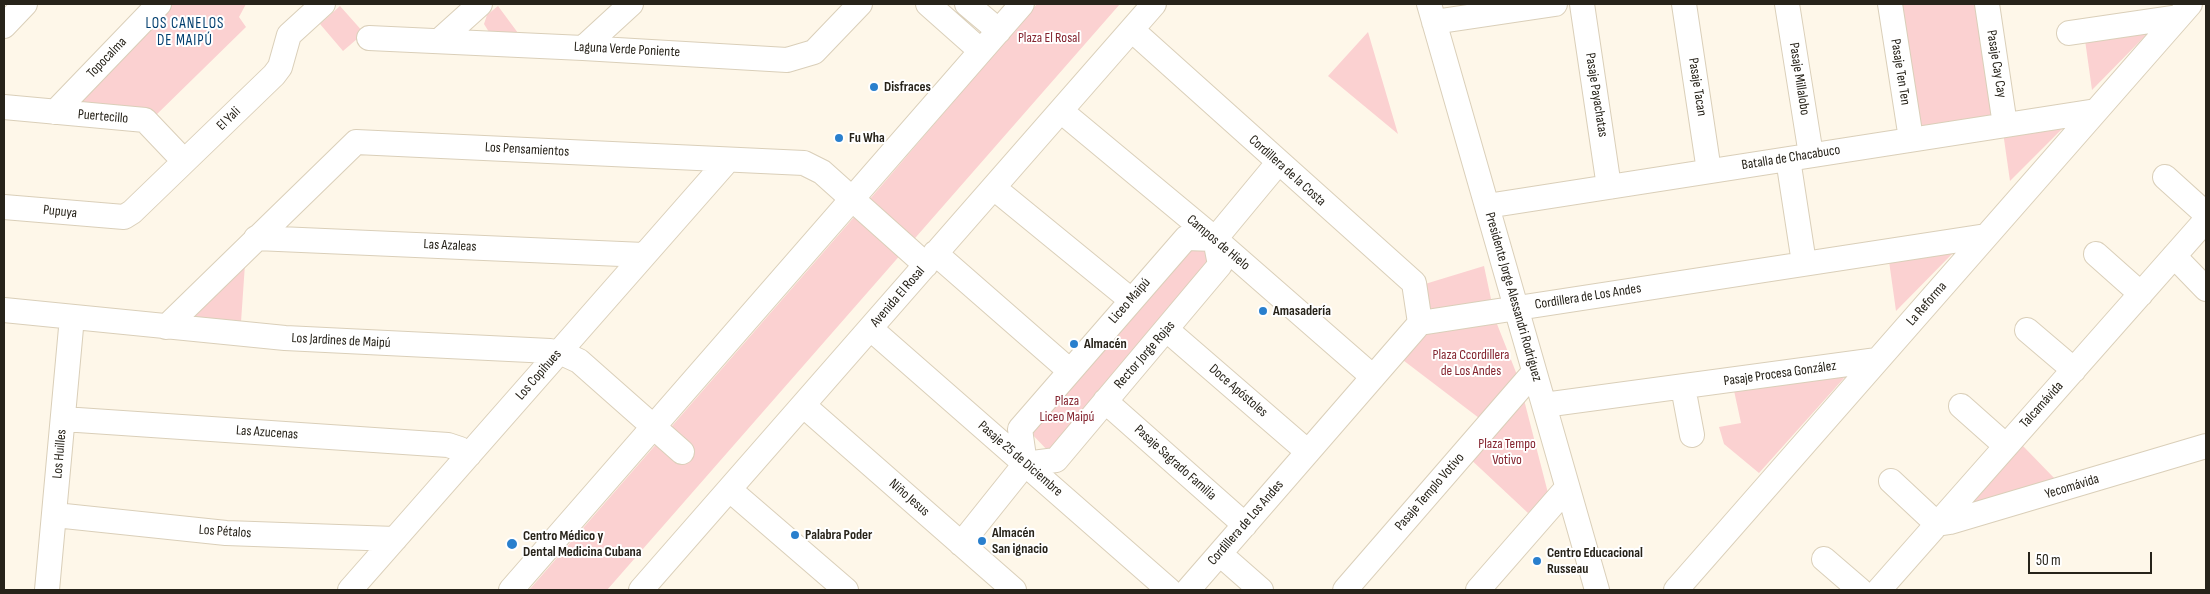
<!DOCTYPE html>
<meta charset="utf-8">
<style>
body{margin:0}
#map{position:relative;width:2210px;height:594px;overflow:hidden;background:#fef7e9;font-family:"Sofia Sans Condensed",sans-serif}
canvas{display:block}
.frame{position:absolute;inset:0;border:5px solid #27231a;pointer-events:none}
.scale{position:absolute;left:2028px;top:552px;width:124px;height:22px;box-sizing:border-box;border:2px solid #27231a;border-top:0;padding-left:6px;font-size:15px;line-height:18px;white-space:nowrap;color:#27231a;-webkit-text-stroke:4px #fff;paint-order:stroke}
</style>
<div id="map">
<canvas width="2210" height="594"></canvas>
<div class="frame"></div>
<div class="scale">50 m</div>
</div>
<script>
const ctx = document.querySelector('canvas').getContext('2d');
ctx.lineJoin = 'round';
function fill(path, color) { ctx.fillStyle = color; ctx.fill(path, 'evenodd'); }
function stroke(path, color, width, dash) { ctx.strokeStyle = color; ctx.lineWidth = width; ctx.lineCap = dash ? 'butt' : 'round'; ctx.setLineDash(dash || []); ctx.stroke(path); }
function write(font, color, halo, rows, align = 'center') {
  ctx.font = font + ' "Sofia Sans Condensed",sans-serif'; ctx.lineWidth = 4; ctx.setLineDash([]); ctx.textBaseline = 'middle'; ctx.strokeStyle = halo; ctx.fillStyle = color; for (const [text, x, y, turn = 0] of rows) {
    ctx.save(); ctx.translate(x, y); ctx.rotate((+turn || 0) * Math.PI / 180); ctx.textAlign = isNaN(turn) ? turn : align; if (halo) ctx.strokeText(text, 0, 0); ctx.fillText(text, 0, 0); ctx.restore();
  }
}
fill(new Path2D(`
 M 167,4 L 246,4 L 239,17 L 246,27 L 152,119 L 78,102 Z
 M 1037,4 L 1120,4 L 607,590 L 529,590 L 882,185 Z
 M 1893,4 L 1979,4 L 1999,114 L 1992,119 L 1913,129 Z
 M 340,6 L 364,33 L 343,51 L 320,24 Z
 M 498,6 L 518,33 L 489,32 L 484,24 L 487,15 Z
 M 2151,30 L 2092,90 L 2085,40 Z
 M 1368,32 L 1398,134 L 1328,76 Z
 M 2069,122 L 2010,181 L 2003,132 Z
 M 1187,247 L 1208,249 L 1212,264 L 1050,453 L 1029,431 Z
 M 1955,251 L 1896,311 L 1889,261 Z
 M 245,264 L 241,322 L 188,320 Z
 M 1484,266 L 1491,299 L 1487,305 L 1429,313 L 1425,284 Z
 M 1497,324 L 1519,380 L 1479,418 L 1395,354 L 1419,328 Z
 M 1853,368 L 1759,473 L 1724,444 L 1719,427 L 1741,423 L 1733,386 Z
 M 1522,392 L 1548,493 L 1528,513 L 1466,455 Z
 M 2023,446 L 2057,481 L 1979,507 L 1974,499 Z`), '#fbd1d1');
const minor = new Path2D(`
 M 928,4 L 981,51
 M 967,4 L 999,31
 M 1429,4 L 1597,590
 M 1582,4 L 1609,187
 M 1684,4 L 1709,171
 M 1787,4 L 1811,155
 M 1890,4 L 1911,139
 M 1987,4 L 2005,125
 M 1434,22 L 1555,4
 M 4,26 L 25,4
 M 1132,30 L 1414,283 L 1420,323
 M 2069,33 L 2178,17
 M 369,38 L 583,48 L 787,60 L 814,52 L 860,4
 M 439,41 L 480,4
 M 583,48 L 631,4
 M 4,107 L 145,120 L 184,161
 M 1061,111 L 1215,239 L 1373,377
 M 55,112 L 159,4
 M 1788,159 L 1804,263
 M 2165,177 L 2206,214
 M 994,188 L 1131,300
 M 1487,206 L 2096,111
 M 4,207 L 124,217 L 132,212 L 274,75 L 280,67 L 289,35 L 323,4
 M 256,238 L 644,255
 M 935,253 L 1070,371
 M 2096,254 L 2141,294
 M 2174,256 L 2206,289
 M 4,310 L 285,338 L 550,351 L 566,355 L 579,361 L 682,452
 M 166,327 L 356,142 L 804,163 L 822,172 L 926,265
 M 871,329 L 1169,590
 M 1167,330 L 1308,452
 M 2027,330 L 2074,370
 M 1683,387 L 1692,435
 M 1105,401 L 1245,525
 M 803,405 L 1014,590
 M 1544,405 L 1877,360
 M 1961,406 L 2006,446
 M 63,419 L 448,445 L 460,449 L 469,455
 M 1025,464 L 1020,429 L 1186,238 L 1215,239
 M 1891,481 L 1937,524 L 1950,522 L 2206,446
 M 730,490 L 846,590
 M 55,515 L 226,533 L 395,539
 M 961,544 L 1025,464 L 1056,460 L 1220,265 L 1215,239 L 1278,163
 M 1220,554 L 1261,590
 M 1824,559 L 1860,590
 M 47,590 L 72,317
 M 350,590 L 728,160
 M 511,590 L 1022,4
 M 641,590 L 1154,4
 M 1188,590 L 1420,323 L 1986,236
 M 1345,590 L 1534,372
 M 1478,590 L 1567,488
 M 1676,590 L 2190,4
 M 1879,590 L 2206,220`);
stroke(minor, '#dacfb9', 26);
stroke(minor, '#fff', 24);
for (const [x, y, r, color] of [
 [874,87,5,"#297fcd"],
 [839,138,5,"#297fcd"],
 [1263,311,5,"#297fcd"],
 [1074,344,5,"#297fcd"],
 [795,535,5,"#297fcd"],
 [982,541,5,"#297fcd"],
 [512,544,6,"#297fcd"],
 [1537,561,5,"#297fcd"]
]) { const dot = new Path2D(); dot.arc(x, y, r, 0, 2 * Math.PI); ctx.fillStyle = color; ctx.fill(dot); stroke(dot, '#fff', 2); }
write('14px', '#84242f', '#fff', [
 ["Plaza El Rosal",1049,38],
 ["Plaza Ccordillera",1471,355],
 ["de Los Andes",1471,371],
 ["Plaza",1067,401],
 ["Liceo Maipú",1067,417],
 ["Plaza Tempo",1507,444],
 ["Votivo",1507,460]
]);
write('14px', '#27231a', '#fff', [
 ["Laguna Verde Poniente",627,50,3],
 ["Topocalma",107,58,-46],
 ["Pasaje Cay Cay",1996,64,81],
 ["Pasaje Ten Ten",1900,72,81],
 ["Pasaje Millalobo",1799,79,81],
 ["Pasaje Tacan",1697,87,81],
 ["Pasaje Payachatas",1596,95,81],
 ["Puertecillo",103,117,5],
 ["El Yali",229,119,-44],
 ["Los Pensamientos",527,150,3],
 ["Batalla de Chacabuco",1791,158,-9],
 ["Cordillera de la Costa",1287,171,42],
 ["Pupuya",60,212,6],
 ["Campos de Hielo",1218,243,40],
 ["Las Azaleas",450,246,3],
 ["Avenida El Rosal",898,297,-49],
 ["Presidente Jorge Alessandri Rodríguez",1513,297,74],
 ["Cordillera de Los Andes",1588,297,-9],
 ["Liceo Maipú",1130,301,-49],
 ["La Reforma",1927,304,-49],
 ["Los Jardines de Maipú",341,341,3],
 ["Rector Jorge Rojas",1145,355,-49],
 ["Pasaje Procesa González",1780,374,-8],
 ["Los Copihues",539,375,-49],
 ["Doce Apóstoles",1238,391,41],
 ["Talcamávida",2042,405,-48],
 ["Las Azucenas",267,433,4],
 ["Los Huilles",60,454,-85],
 ["Pasaje 25 de Diciembre",1020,459,41],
 ["Pasaje Sagrado Familia",1175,463,42],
 ["Yecomávida",2072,487,-17],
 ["Pasaje Templo Votivo",1430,492,-49],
 ["Niño Jesus",909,498,41],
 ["Cordillera de Los Andes",1246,523,-49],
 ["Los Pétalos",225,532,4]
]);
write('bold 14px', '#27231a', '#fff', [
 ["Disfraces",884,87],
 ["Fu Wha",849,138],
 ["Amasadería",1273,311],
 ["Almacén",1084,344],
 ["Almacén",992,533],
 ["San ignacio",992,549],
 ["Palabra Poder",805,535],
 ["Centro Médico y",523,536],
 ["Dental Medicina Cubana",523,552],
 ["Centro Educacional",1547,553],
 ["Russeau",1547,569]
], 'left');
ctx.letterSpacing = '1px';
write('15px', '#044070', '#fff', [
 ["LOS CANELOS",185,24],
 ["DE MAIPÚ",185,41]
]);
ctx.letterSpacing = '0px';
</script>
